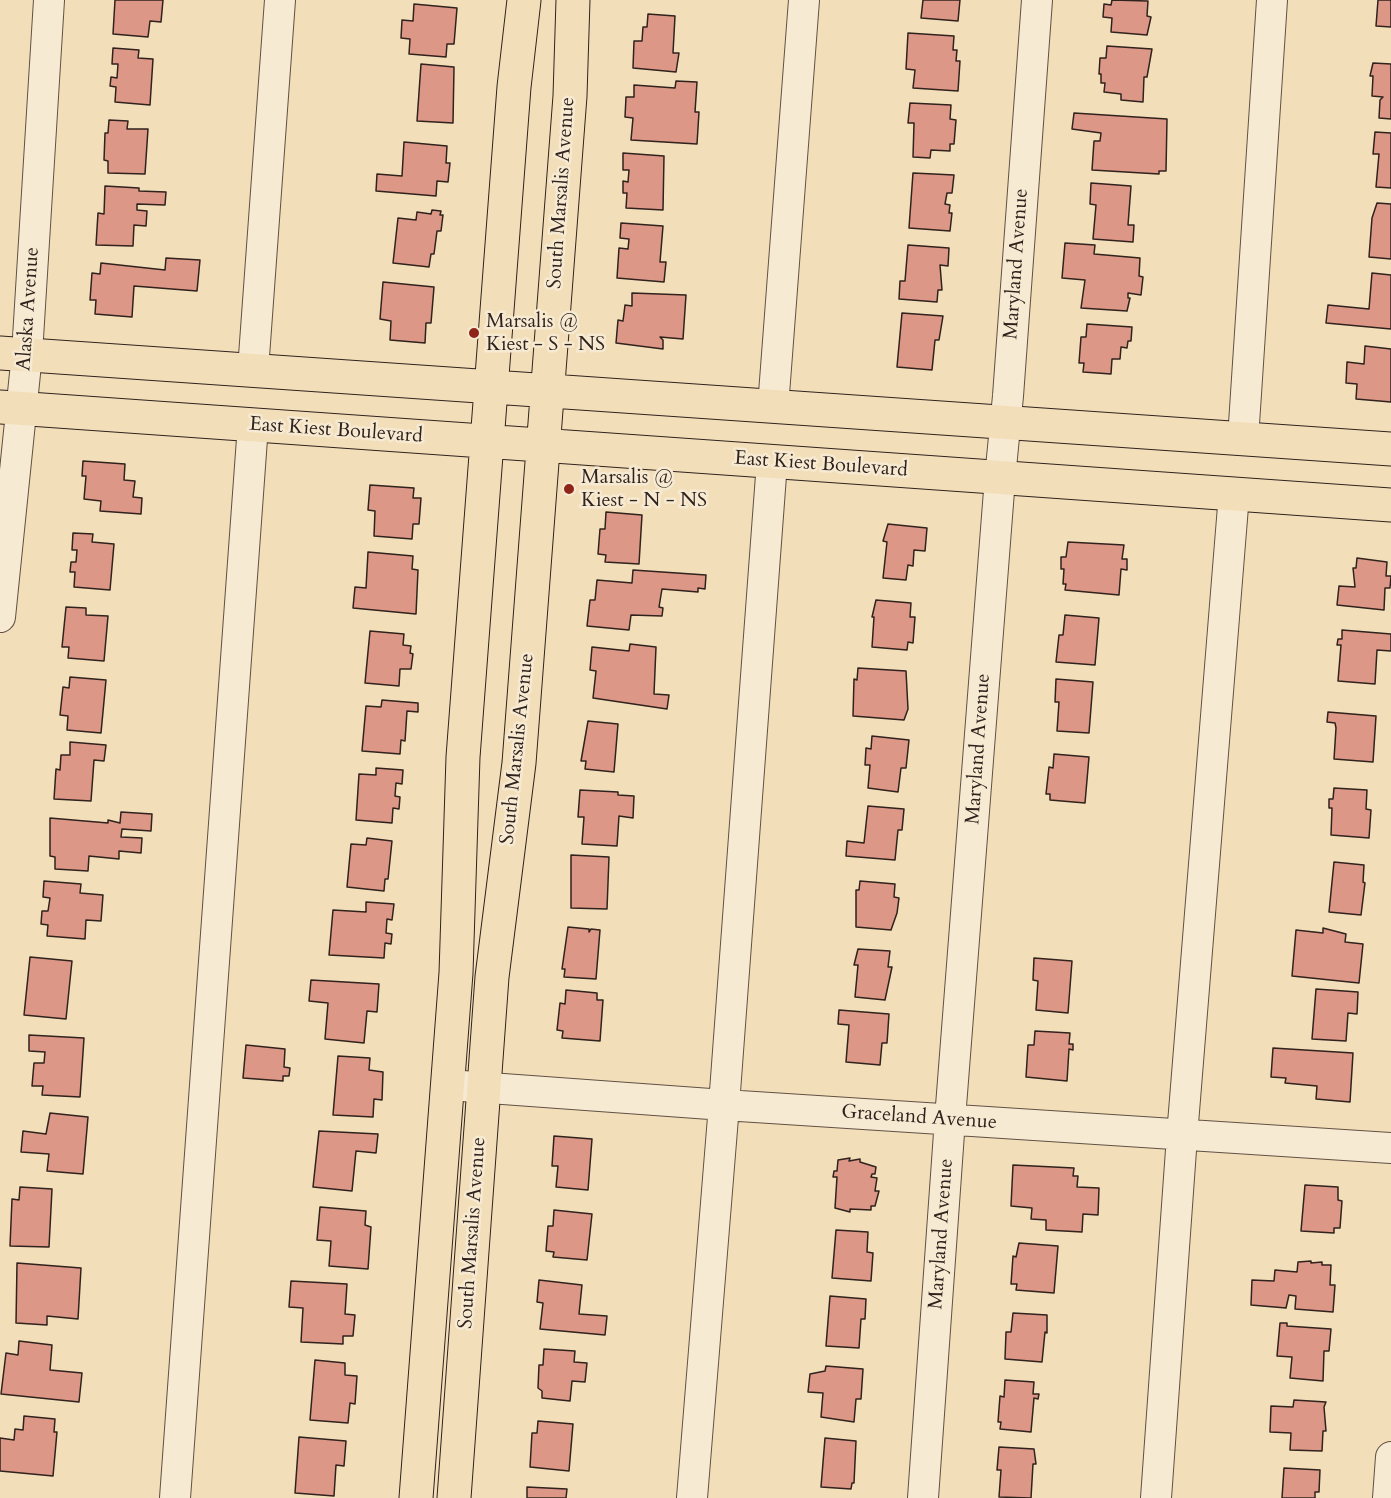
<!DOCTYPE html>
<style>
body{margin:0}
canvas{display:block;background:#f3deba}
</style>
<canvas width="1391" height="1498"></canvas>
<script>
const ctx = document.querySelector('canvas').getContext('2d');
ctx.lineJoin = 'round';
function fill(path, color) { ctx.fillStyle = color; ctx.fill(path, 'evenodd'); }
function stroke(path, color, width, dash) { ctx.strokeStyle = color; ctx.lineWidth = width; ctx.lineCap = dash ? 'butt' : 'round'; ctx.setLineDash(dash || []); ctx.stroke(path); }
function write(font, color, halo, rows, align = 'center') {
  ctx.font = font + ' Cardo,serif'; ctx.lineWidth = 5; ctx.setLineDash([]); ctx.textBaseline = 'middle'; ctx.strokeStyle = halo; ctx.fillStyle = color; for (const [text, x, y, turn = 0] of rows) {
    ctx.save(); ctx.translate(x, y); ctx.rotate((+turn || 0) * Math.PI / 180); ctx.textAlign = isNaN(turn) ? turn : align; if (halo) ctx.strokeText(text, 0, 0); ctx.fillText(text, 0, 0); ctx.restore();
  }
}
const building = new Path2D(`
 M 115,0 L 163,0 L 161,22 L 150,21 L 148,37 L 113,34 Z
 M 923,0 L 960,0 L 958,21 L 921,18 Z
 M 1112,0 L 1148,1 L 1147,16 L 1151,17 L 1147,35 L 1111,32 L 1112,18 L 1103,17 L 1104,4 L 1111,5 Z
 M 1378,0 L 1391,0 L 1391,27 L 1376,26 Z
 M 414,4 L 457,8 L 454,44 L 447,44 L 446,57 L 409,54 L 410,39 L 401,38 L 402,20 L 413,21 Z
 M 648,14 L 675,16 L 673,53 L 679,53 L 676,72 L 633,68 L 634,41 L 642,41 L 643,27 L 647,27 Z
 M 908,33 L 954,36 L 953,50 L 957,50 L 956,61 L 960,61 L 958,91 L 913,88 L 915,70 L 906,69 Z
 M 1107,46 L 1152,49 L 1147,77 L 1144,77 L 1143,102 L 1121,100 L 1121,94 L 1104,92 L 1105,83 L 1101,83 L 1101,74 L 1099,74 L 1100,58 L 1106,58 Z
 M 113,48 L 139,50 L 138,58 L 153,59 L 150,105 L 115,102 L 116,87 L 110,86 L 111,77 L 117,78 L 118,64 L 112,64 Z
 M 1373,63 L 1391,64 L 1391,119 L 1379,118 L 1380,100 L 1383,97 L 1372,96 L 1373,76 L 1370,76 Z
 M 421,64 L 454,67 L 453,123 L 417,121 Z
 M 676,81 L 697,82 L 695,112 L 699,112 L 697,144 L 631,140 L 633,118 L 625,117 L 626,97 L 634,97 L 634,85 L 675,88 Z
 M 910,103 L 951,105 L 950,119 L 956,120 L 954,144 L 950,144 L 950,151 L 931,150 L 930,158 L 913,157 L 914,123 L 908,123 Z
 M 1074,113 L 1167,119 L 1166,171 L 1159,171 L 1159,174 L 1092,170 L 1094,141 L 1100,141 L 1101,133 L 1072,129 Z
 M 109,120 L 128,121 L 127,129 L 148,129 L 145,174 L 108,173 L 108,161 L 104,160 L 105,133 L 108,133 Z
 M 1375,132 L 1391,133 L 1391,188 L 1376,187 L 1379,154 L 1373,154 Z
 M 404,142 L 447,146 L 446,163 L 450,163 L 448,182 L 437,181 L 436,196 L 376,191 L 377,174 L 402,176 Z
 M 623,153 L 664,156 L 663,210 L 626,208 L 627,193 L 623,193 L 623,181 L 628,182 L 629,170 L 623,170 Z
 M 913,173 L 954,175 L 952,193 L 947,193 L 945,204 L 950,205 L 949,213 L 952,213 L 950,231 L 909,228 Z
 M 1091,183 L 1131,186 L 1128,225 L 1134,225 L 1133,242 L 1093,239 L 1096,205 L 1090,204 Z
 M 105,186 L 139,188 L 139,191 L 166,192 L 165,205 L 137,204 L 137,210 L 147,211 L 146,226 L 134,225 L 133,246 L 96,245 L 98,213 L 104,214 Z
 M 1377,203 L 1391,204 L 1391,259 L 1369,257 L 1372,218 Z
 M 432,210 L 441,211 L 440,215 L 443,215 L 441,231 L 437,231 L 434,254 L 431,254 L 429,267 L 393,263 L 398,218 L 416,220 L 417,212 L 431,214 Z
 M 621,223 L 663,226 L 660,262 L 666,262 L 664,282 L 617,278 L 619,248 L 628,249 L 629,239 L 620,238 Z
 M 1065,243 L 1095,245 L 1094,254 L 1140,258 L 1139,276 L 1143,277 L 1141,295 L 1128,293 L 1128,298 L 1130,298 L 1127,311 L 1081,308 L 1085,280 L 1062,278 Z
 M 908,245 L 949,248 L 948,266 L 940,265 L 942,290 L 938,290 L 937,302 L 899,299 L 900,281 L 905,281 Z
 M 166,258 L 200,260 L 197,291 L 134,286 L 132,317 L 95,314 L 96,300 L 90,300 L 92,273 L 100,274 L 101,263 L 165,270 Z
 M 1372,273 L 1391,275 L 1391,329 L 1326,323 L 1328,305 L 1369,309 Z
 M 383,282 L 434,287 L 431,323 L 426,323 L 425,343 L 390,340 L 391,321 L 380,319 Z
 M 632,293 L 686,295 L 683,339 L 660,337 L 663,340 L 663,349 L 616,343 L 618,320 L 623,321 L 625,305 L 632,306 Z
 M 902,313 L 943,316 L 939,340 L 935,340 L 932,370 L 897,367 Z
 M 1087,324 L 1132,327 L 1131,341 L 1128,341 L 1127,348 L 1121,347 L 1120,359 L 1112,359 L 1111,374 L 1083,372 L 1084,363 L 1079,363 L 1081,337 L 1086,337 Z
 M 1365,346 L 1391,349 L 1391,402 L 1356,399 L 1357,384 L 1346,383 L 1347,362 L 1364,364 Z
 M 83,461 L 125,464 L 124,480 L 135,481 L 133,497 L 142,498 L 141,514 L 100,511 L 101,501 L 84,499 L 86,476 L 82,476 Z
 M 370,485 L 414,488 L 413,498 L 421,498 L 419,524 L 413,524 L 412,539 L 374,536 L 375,511 L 368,510 Z
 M 606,512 L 642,515 L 639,564 L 605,562 L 606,555 L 598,554 L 600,529 L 605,529 Z
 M 888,524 L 927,528 L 925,551 L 914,550 L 913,566 L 908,565 L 906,580 L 883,578 L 887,542 L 883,541 Z
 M 73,533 L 93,534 L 92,542 L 114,544 L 110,590 L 74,587 L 75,572 L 70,572 L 71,562 L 76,562 L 77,550 L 72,550 Z
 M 1068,542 L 1124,545 L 1122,559 L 1127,559 L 1127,570 L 1121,569 L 1119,595 L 1065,590 L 1066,584 L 1063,584 L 1064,569 L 1061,569 L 1061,557 L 1066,557 Z
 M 368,552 L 413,556 L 412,569 L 418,570 L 416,614 L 353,608 L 355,587 L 366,588 Z
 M 1357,558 L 1387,562 L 1386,576 L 1391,576 L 1390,588 L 1385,588 L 1384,610 L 1337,605 L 1339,586 L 1355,587 L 1353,568 L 1356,568 Z
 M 633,570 L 706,575 L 705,589 L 698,588 L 698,592 L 662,589 L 659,607 L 663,608 L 662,616 L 631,615 L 629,630 L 587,626 L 590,600 L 595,600 L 597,580 L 632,583 Z
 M 876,600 L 911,603 L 910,617 L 915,617 L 913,643 L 908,642 L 907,650 L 872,647 L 874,617 L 872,617 Z
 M 66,607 L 86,608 L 86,615 L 108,616 L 104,661 L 68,658 L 69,647 L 62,647 Z
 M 1065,615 L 1099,618 L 1095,665 L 1056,662 L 1059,635 L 1063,635 Z
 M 1342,630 L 1391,634 L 1391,651 L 1377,650 L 1375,684 L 1338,681 L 1341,645 L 1337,645 L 1338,639 L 1342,639 Z
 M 370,631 L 404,634 L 403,645 L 411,646 L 410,653 L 413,654 L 411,669 L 400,669 L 399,686 L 365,683 Z
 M 630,644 L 656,647 L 654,694 L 669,695 L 667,709 L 593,698 L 596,671 L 590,670 L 592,647 L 629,651 Z
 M 858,668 L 906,671 L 908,709 L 904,720 L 853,716 L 854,679 L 857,680 Z
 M 70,677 L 106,680 L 101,733 L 67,730 L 68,716 L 60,715 L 63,687 L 69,688 Z
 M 1056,679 L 1093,682 L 1089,733 L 1057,731 L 1059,702 L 1055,702 Z
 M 382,700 L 418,703 L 418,712 L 407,711 L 405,741 L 401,740 L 400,754 L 362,751 L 366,706 L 381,707 Z
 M 1328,712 L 1376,716 L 1373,762 L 1334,759 L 1336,728 L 1335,723 L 1327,722 Z
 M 588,721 L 618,724 L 614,772 L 585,769 L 586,761 L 581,761 Z
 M 872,736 L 909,740 L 906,768 L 901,768 L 898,792 L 868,788 L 870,765 L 865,765 L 866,748 L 871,749 Z
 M 70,742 L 106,745 L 104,761 L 94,760 L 91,801 L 54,799 L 56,769 L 60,770 L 61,755 L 70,755 Z
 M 1054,754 L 1089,757 L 1085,803 L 1050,800 L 1050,794 L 1046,794 L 1049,767 L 1053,768 Z
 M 376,768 L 403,770 L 402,784 L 396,783 L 395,796 L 400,797 L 399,809 L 393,808 L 392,823 L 356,820 L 359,774 L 376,775 Z
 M 1334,788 L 1367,790 L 1366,809 L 1371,810 L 1369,838 L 1331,835 L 1332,808 L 1329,808 L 1329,799 L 1333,799 Z
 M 580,790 L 618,792 L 618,795 L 634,796 L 633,818 L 619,816 L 617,846 L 582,844 L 584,817 L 578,817 Z
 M 868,806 L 904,809 L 902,830 L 898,830 L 895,860 L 846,856 L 847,841 L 864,843 Z
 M 121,812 L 152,814 L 151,831 L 122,829 L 121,837 L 142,838 L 141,853 L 119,851 L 119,859 L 89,856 L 88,871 L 55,869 L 55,857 L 50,856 L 50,818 L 108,823 L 108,820 L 120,823 Z
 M 367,838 L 392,841 L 388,879 L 385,879 L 384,891 L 347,887 L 351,844 L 366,845 Z
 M 571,855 L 609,857 L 607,909 L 571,908 Z
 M 1334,862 L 1364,865 L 1363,882 L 1365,883 L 1361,915 L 1329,912 Z
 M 44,881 L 81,884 L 80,893 L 103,895 L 101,921 L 86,920 L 85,939 L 47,936 L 48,925 L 41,924 L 42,911 L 48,911 L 50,898 L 43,897 Z
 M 860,881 L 895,884 L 894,897 L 899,898 L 897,913 L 891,930 L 856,927 L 856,890 L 859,890 Z
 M 366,902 L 394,904 L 392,920 L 387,919 L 386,933 L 392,934 L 391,944 L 385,943 L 384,958 L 329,955 L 333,910 L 366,912 Z
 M 568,927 L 589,929 L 589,932 L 591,929 L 600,930 L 596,979 L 564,977 L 565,969 L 562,969 Z
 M 1323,928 L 1346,934 L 1345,942 L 1363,944 L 1359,983 L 1292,976 L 1296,930 L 1323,933 Z
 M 858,949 L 890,951 L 888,967 L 892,967 L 885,1000 L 855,997 L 858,965 L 854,965 Z
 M 30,957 L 72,961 L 66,1019 L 24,1015 Z
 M 1034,958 L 1072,961 L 1068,1013 L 1036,1010 L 1038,981 L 1033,980 Z
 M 311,980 L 379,984 L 377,1012 L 367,1011 L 364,1043 L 325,1039 L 328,1003 L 309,1001 Z
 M 1316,989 L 1358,992 L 1357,1014 L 1348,1013 L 1346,1041 L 1312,1039 Z
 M 566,990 L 597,993 L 597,1000 L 603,1000 L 600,1041 L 562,1038 L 563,1031 L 557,1030 L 560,1003 L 565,1004 Z
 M 839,1010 L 889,1014 L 887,1043 L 882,1043 L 880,1065 L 846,1062 L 849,1025 L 838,1024 Z
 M 1035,1031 L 1070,1033 L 1069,1044 L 1073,1044 L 1073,1050 L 1069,1049 L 1067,1081 L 1026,1077 L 1028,1045 L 1034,1045 Z
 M 29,1035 L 84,1038 L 80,1097 L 42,1095 L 43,1086 L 32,1086 L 34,1063 L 44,1063 L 45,1052 L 29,1051 Z
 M 246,1045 L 285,1049 L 284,1067 L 290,1068 L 289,1076 L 283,1076 L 283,1081 L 243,1078 Z
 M 1273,1048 L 1353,1053 L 1350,1102 L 1316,1099 L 1317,1086 L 1285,1083 L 1286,1078 L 1271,1077 Z
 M 338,1056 L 370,1058 L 369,1070 L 383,1072 L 382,1100 L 374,1099 L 373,1117 L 333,1115 Z
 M 50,1113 L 88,1117 L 83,1174 L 47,1171 L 49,1154 L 21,1152 L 23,1131 L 46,1134 Z
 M 319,1131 L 378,1134 L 376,1153 L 356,1151 L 352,1191 L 313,1187 Z
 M 554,1136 L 592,1139 L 588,1190 L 556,1187 L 558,1166 L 552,1166 Z
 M 850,1158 L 849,1161 L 860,1159 L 860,1162 L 876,1167 L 875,1174 L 872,1174 L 871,1177 L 877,1178 L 875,1191 L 879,1191 L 875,1206 L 871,1206 L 871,1210 L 850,1209 L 850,1212 L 835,1208 L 837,1177 L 833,1177 L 834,1171 L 837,1171 L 838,1160 Z
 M 1013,1165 L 1074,1168 L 1073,1176 L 1078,1176 L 1077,1187 L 1099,1188 L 1098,1215 L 1083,1214 L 1082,1232 L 1046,1230 L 1046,1220 L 1031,1219 L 1032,1208 L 1011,1206 Z
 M 1305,1185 L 1338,1187 L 1338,1200 L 1342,1201 L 1340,1228 L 1334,1228 L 1334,1233 L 1301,1231 Z
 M 20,1187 L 52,1189 L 49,1247 L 10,1246 L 12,1199 L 19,1200 Z
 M 320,1207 L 366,1211 L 365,1225 L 371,1227 L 368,1269 L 329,1266 L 331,1241 L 317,1240 Z
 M 554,1210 L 592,1214 L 587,1260 L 553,1257 L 554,1252 L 546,1251 L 548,1226 L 553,1226 Z
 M 836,1230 L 868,1232 L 867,1252 L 873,1253 L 871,1281 L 832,1278 Z
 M 1019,1243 L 1058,1246 L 1054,1293 L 1016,1290 L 1017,1284 L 1011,1284 L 1013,1256 L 1016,1257 Z
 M 1311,1261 L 1311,1263 L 1322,1262 L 1322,1265 L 1331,1265 L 1330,1285 L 1335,1285 L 1333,1312 L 1295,1309 L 1296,1296 L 1289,1295 L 1286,1308 L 1251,1305 L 1252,1280 L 1274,1281 L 1275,1270 L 1297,1272 L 1298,1262 Z
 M 17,1263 L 81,1268 L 78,1319 L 47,1316 L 47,1325 L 16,1323 Z
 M 539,1280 L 582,1285 L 579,1314 L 607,1316 L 605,1335 L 540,1329 L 543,1303 L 537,1302 Z
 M 291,1281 L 347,1284 L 345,1314 L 355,1315 L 353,1336 L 343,1336 L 343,1344 L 301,1342 L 303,1308 L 289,1307 Z
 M 830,1296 L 866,1299 L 865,1319 L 861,1319 L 859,1348 L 826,1346 Z
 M 1013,1313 L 1047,1315 L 1047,1333 L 1045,1332 L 1042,1362 L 1005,1359 L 1006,1332 L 1011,1332 Z
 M 1280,1323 L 1287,1323 L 1287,1326 L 1331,1329 L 1329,1351 L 1324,1351 L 1323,1381 L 1290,1378 L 1292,1357 L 1277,1356 Z
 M 19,1341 L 52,1345 L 50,1370 L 82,1373 L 79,1402 L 1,1394 L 6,1353 L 18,1355 Z
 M 544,1349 L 575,1351 L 574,1362 L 587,1363 L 585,1382 L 572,1381 L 570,1401 L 542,1398 L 542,1391 L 538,1388 L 539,1365 L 543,1365 Z
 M 315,1360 L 345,1363 L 345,1375 L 357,1376 L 355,1404 L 350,1403 L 348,1423 L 310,1420 Z
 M 826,1366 L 863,1369 L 861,1399 L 856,1399 L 854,1422 L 821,1417 L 823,1393 L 808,1392 L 810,1374 L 825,1371 Z
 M 1005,1380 L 1034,1382 L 1033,1394 L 1039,1394 L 1038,1399 L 1034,1398 L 1031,1432 L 1000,1429 L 1001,1422 L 998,1422 L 1000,1396 L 1004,1397 Z
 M 1294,1400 L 1326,1402 L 1324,1407 L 1326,1431 L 1323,1431 L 1322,1451 L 1290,1450 L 1291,1433 L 1270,1432 L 1271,1406 L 1293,1407 Z
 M 24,1416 L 55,1419 L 54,1432 L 57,1432 L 53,1476 L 0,1471 L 0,1438 L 14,1440 L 15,1429 L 23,1430 Z
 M 538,1421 L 573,1424 L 569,1471 L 530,1467 L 532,1433 L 537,1433 Z
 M 299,1437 L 346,1441 L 344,1466 L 336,1465 L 334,1496 L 295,1493 Z
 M 825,1438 L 856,1441 L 854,1483 L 852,1483 L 851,1489 L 821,1487 Z
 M 999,1447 L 1034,1449 L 1036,1464 L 1033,1464 L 1031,1498 L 999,1497 L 1001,1470 L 997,1470 Z
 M 1284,1468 L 1320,1470 L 1319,1492 L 1315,1492 L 1315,1498 L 1282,1498 Z
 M 527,1487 L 567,1489 L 566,1498 L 527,1498 Z`);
fill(building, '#dd9787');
stroke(building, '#30221d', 1.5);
const minor = new Path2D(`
 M 253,370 L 280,0
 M 773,407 L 804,0
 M 1243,439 L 1272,0
 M 0,617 L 27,354 L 49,0
 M 448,1085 L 724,1105 L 1391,1148
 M 175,1498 L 253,425
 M 692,1498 L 724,1105 L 772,462
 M 923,1498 L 950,1119 L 1000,478 L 1008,396 L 1037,0
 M 1156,1498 L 1182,1136 L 1234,494
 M 1388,1498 L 1391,1457`);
const major = new Path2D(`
 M 0,353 L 1391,449
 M 0,407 L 1391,505
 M 416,1498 L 456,973 L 463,757 L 514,87 L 524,0
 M 454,1498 L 492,977 L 519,763 L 570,96 L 573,0`);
stroke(minor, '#615144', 32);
stroke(major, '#30221d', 35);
stroke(minor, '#f7ead2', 30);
stroke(major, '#f3deba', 33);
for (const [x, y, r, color] of [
 [474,333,6,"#8f2418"],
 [569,489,6,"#8f2418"]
]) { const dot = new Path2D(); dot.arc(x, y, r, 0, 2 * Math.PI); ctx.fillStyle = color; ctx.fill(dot); stroke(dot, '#f7ead2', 2); }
write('20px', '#30221d', '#f7ead2', [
 ["South Marsalis Avenue",562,193,-86],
 ["Maryland Avenue",1017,264,-86],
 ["Alaska Avenue",29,309,-86],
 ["East Kiest Boulevard",336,431,4],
 ["East Kiest Boulevard",821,465,4],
 ["South Marsalis Avenue",518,749,-84],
 ["Maryland Avenue",979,749,-86],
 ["Graceland Avenue",919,1118,4],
 ["South Marsalis Avenue",473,1233,-86],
 ["Maryland Avenue",942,1234,-86]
]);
write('20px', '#30221d', '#f7ead2', [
 ["Marsalis @",486,322],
 ["Kiest - S - NS",486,345],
 ["Marsalis @",581,478],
 ["Kiest - N - NS",581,501]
], 'left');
</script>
